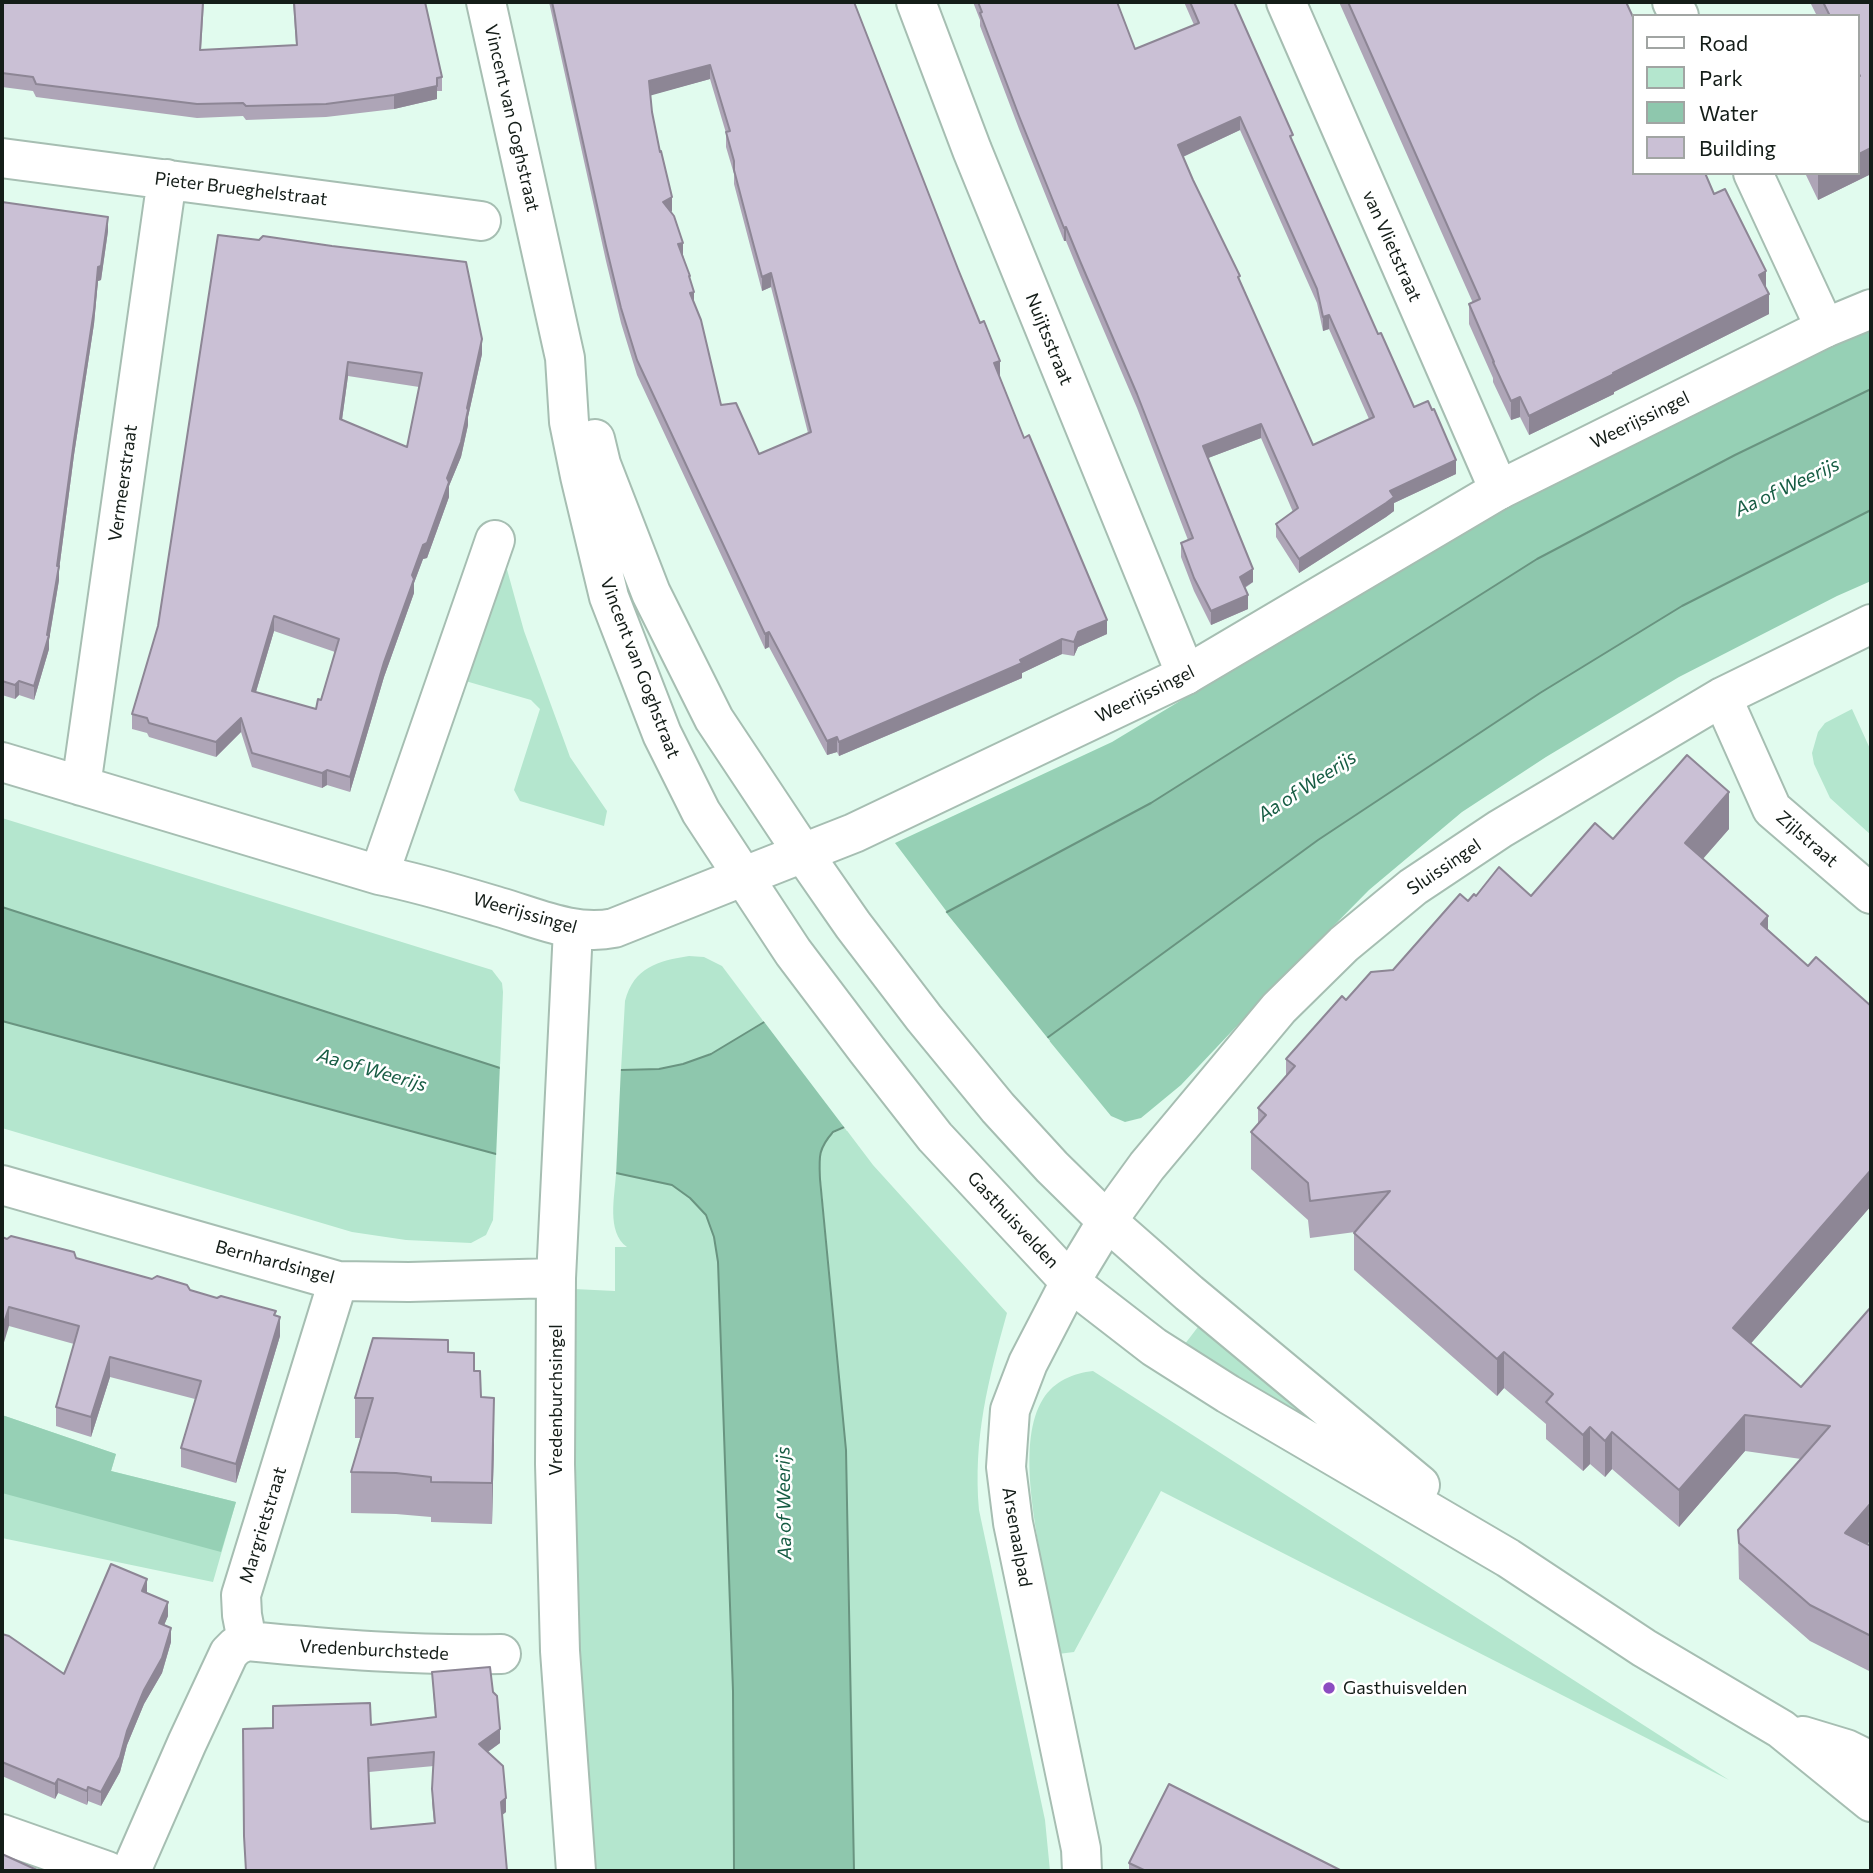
<!DOCTYPE html>
<style>
body{margin:0}
#map{position:relative;width:1873px;height:1873px;overflow:hidden;background:#e1fbee;font-family:Commissioner,sans-serif}
canvas{display:block}
.frame{position:absolute;inset:0;border:4px solid #141d18;pointer-events:none}
.legend{position:absolute;left:1632px;top:14px;width:228px;height:161px;box-sizing:border-box;background:#fff;border:2px solid #a1a5a3;margin:0;padding:9px 12px;list-style:none;font-size:21px;color:#141d18}
.legend li{display:flex;align-items:center;gap:14px;height:35px}
.legend b{width:35px;border:2px solid #a1a5a3}
</style>
<div id="map">
<canvas width="1873" height="1873"></canvas>
<div class="frame"></div>
<ul class="legend">
<li><b style="height:9px;background:#fff"></b>Road</li>
<li><b style="height:19px;background:#b4e6ce"></b>Park</li>
<li><b style="height:19px;background:#8ec7ad"></b>Water</li>
<li><b style="height:19px;background:#cac0d5"></b>Building</li>
</ul>
</div>
<script>
const ctx = document.querySelector('canvas').getContext('2d');
ctx.lineJoin = 'round';
function fill(path, color) { ctx.fillStyle = color; ctx.fill(path, 'evenodd'); }
function stroke(path, color, width, dash) { ctx.strokeStyle = color; ctx.lineWidth = width; ctx.lineCap = dash ? 'butt' : 'round'; ctx.setLineDash(dash || []); ctx.stroke(path); }
function write(font, color, halo, rows, align = 'center') {
  ctx.font = font + ' Commissioner,sans-serif'; ctx.lineWidth = 5; ctx.setLineDash([]); ctx.textBaseline = 'middle'; ctx.strokeStyle = halo; ctx.fillStyle = color; for (const [text, x, y, turn = 0] of rows) {
    ctx.save(); ctx.translate(x, y); ctx.rotate((+turn || 0) * Math.PI / 180); ctx.textAlign = isNaN(turn) ? turn : align; if (halo) ctx.strokeText(text, 0, 0); ctx.fillText(text, 0, 0); ctx.restore();
  }
}
fill(new Path2D(`
 M 503,555 L 524,631 L 570,757 L 607,811 L 604,826 L 520,801 L 514,790 L 540,709 L 531,700 L 462,680 Z
 M 1852,709 L 1871,751 L 1871,835 L 1830,798 L 1814,764 L 1812,753 L 1818,732 L 1825,723 Z
 M 2,818 L 492,970 L 502,983 L 503,992 L 500,1068 L 2,907 Z
 M 689,956 L 704,957 L 722,966 L 764,1022 C 731,1043 699,1064 659,1069 C 647,1070 634,1070 621,1070 L 625,1001 C 634,967 658,961 689,956 Z
 M 2,1021 L 496,1154 L 493,1220 L 486,1235 L 471,1243 L 406,1240 L 352,1232 L 2,1128 Z
 M 845,1128 L 873,1165 L 1007,1313 C 988,1381 973,1438 979,1510 L 1045,1820 L 1050,1871 L 854,1871 L 846,1450 L 819,1161 C 822,1142 826,1135 845,1128 Z
 M 616,1173 L 672,1185 L 690,1198 L 706,1215 L 714,1237 L 718,1262 L 733,1691 L 734,1871 L 594,1871 L 578,1656 L 574,1289 L 615,1291 L 615,1247 L 627,1247 C 606,1232 615,1196 616,1173 Z
 M 1201,1323 L 1373,1465 L 1181,1349 Z
 M 1093,1371 L 1729,1780 L 1161,1491 L 1074,1652 L 1058,1654 C 1053,1625 1048,1597 1043,1569 C 1035,1523 1017,1440 1043,1399 C 1054,1381 1074,1373 1093,1371 Z
 M 2,1415 L 116,1454 L 111,1471 L 236,1502 L 213,1582 L 2,1538 Z`), '#b4e6ce');
fill(new Path2D(`
 M 1871,318 L 1871,389 L 1735,455 L 1537,559 L 1151,803 L 947,912 L 895,843 L 1112,742 L 1503,506 Z
 M 1871,510 L 1871,581 L 1837,596 L 1679,677 L 1546,757 L 1462,812 L 1369,890 L 1287,973 L 1181,1085 L 1141,1118 L 1125,1122 L 1111,1116 L 1047,1038 L 1318,840 L 1540,693 L 1682,606 Z
 M 2,1415 L 116,1454 L 111,1471 L 236,1502 L 221,1552 L 2,1493 Z`), '#96d0b5');
const water = new Path2D(`
 M 1871,389 L 1871,510 L 1682,606 L 1540,693 L 1318,840 L 1047,1038 L 833,1132 C 818,1149 819,1157 820,1179 L 846,1450 L 854,1871 L 734,1871 L 733,1691 L 718,1262 L 714,1237 L 706,1215 L 690,1198 L 672,1185 L 546,1158 L 496,1154 L 2,1021 L 2,907 L 500,1068 L 621,1070 L 659,1069 L 683,1064 L 711,1054 L 947,912 L 1151,803 L 1537,559 L 1735,455 Z`);
fill(water, '#8ec7ad');
stroke(water, '#699480', 2);
fill(new Path2D(`
 M 944,910 L 1050,1041 L 847,1131 L 762,1019 Z
 M 500,1064 L 621,1067 L 616,1176 L 546,1162 L 496,1158 Z`), '#e1fbee');
const minor = new Path2D(`
 M 916,2 L 972,150 L 1186,675
 M 1286,2 L 1499,490
 M 1672,2 L 1679,16
 M 2,158 L 481,221
 M 1753,173 L 1825,328
 M 1722,697 L 1772,809 L 1871,894
 M 2,762 L 379,875 C 420,883 459,895 499,907 C 537,918 575,936 614,928 L 742,877
 M 81,786 L 167,179
 M 379,875 L 495,540
 M 573,929 L 556,1278 L 555,1464 L 560,1651 L 576,1871
 M 2,1185 L 338,1281 L 409,1282 L 556,1278
 M 247,1641 L 242,1615 L 241,1595 L 338,1281
 M 247,1641 C 332,1649 416,1656 501,1654
 M 2,1834 L 107,1871
 M 131,1871 L 187,1743 L 229,1653 L 236,1646 L 247,1641
 M 1082,1871 L 1081,1849 L 1013,1523 L 1006,1467 L 1010,1410 L 1028,1363 L 1070,1282 L 1107,1221 L 1147,1166 L 1279,1008 L 1344,944 L 1413,887 L 1500,829 L 1722,697 L 1871,624`);
const tertiary = new Path2D(`
 M 742,877 L 854,833 L 1186,675 L 1499,490 L 1825,328 L 1871,309`);
const secondary = new Path2D(`
 M 486,2 L 565,358 L 569,422 L 580,476 L 609,597 L 662,734 L 701,812 L 793,952 L 867,1050 L 935,1137 L 1070,1282 L 1154,1347 L 1228,1394 L 1508,1558 L 1644,1648 L 1781,1729 L 1871,1802
 M 595,439 L 601,464 L 651,593 L 714,719 L 803,853 L 853,925 L 924,1018 L 998,1108 L 1052,1167 L 1107,1221 L 1189,1293 L 1420,1485
 M 1803,1736 L 1846,1749 L 1871,1761`);
stroke(minor, '#a6beb2', 42);
stroke(tertiary, '#a6beb2', 42);
stroke(secondary, '#a6beb2', 42);
stroke(minor, '#fff', 38);
stroke(tertiary, '#fff', 38);
stroke(secondary, '#fff', 38);
fill(new Path2D(`
 M 2,2 L 204,2 L 201,50 L 296,45 L 293,2 L 425,2 L 442,77 L 442,91 L 437,91 L 437,99 L 394,109 L 326,117 L 246,120 L 243,116 L 197,118 L 36,97 L 33,91 L 2,87 Z
 M 549,2 L 854,2 L 999,376 L 1024,438 L 1107,634 L 1078,647 L 1074,656 L 1062,654 L 1022,673 L 1022,678 L 990,692 L 839,756 L 837,752 L 827,755 L 769,647 L 765,649 L 637,375 L 621,323 L 606,261 ZM 710,79 L 726,133 L 726,147 L 734,174 L 734,184 L 762,291 L 771,287 L 808,433 L 759,454 L 721,405 L 694,304 L 690,280 L 671,212 L 672,211 L 652,112 L 650,95 Z
 M 973,2 L 1117,2 L 1135,49 L 1194,25 L 1184,2 L 1234,2 L 1293,142 L 1378,334 L 1414,407 L 1456,474 L 1394,503 L 1394,511 L 1386,517 L 1299,573 L 1276,537 L 1276,524 L 1293,512 L 1261,438 L 1208,458 L 1253,582 L 1245,588 L 1248,609 L 1211,625 L 1194,591 L 1181,557 L 1181,543 L 1188,540 L 1137,408 L 1080,275 L 1066,241 L 1064,241 L 1019,129 L 980,26 L 980,20 ZM 1240,130 L 1317,303 L 1323,331 L 1329,329 L 1369,419 L 1313,445 L 1183,157 Z
 M 1339,2 L 1626,2 L 1714,194 L 1766,288 L 1769,314 L 1614,392 L 1614,394 L 1529,435 L 1520,417 L 1511,420 L 1493,382 L 1493,378 L 1469,324 L 1469,304 L 1473,303 Z
 M 1810,2 L 1871,2 L 1871,174 L 1818,200 L 1805,173 L 1857,173 L 1857,16 L 1817,16 Z
 M 2,202 L 108,231 L 101,280 L 98,281 L 94,324 L 74,455 L 59,570 L 59,580 L 49,640 L 49,649 L 34,700 L 19,695 L 15,699 L 2,695 Z
 M 259,240 L 482,354 L 468,417 L 468,425 L 461,457 L 449,486 L 449,497 L 427,558 L 423,559 L 414,583 L 414,593 L 384,677 L 350,792 L 327,785 L 322,788 L 252,767 L 241,732 L 216,757 L 149,737 L 147,733 L 132,729 L 132,714 L 158,626 ZM 348,376 L 419,387 L 407,447 L 342,420 ZM 274,631 L 335,652 L 321,700 L 316,709 L 256,692 Z
 M 1729,829 L 1703,859 L 1768,931 L 1808,966 L 1871,1006 L 1871,1206 L 1751,1343 L 1801,1387 L 1871,1307 L 1868,1544 L 1871,1546 L 1871,1672 L 1810,1641 L 1739,1579 L 1738,1530 L 1801,1459 L 1745,1451 L 1679,1527 L 1612,1469 L 1605,1477 L 1590,1464 L 1583,1471 L 1546,1439 L 1546,1424 L 1504,1388 L 1497,1396 L 1354,1270 L 1354,1233 L 1355,1232 L 1310,1238 L 1308,1220 L 1251,1169 L 1251,1132 L 1258,1124 L 1258,1108 L 1286,1077 L 1286,1059 L 1346,1000 L 1393,970 L 1468,901 L 1476,896 L 1531,896 L 1613,839 Z
 M 2,1237 L 190,1290 L 276,1316 L 280,1336 L 236,1483 L 181,1467 L 181,1448 L 195,1399 L 110,1377 L 91,1437 L 56,1426 L 56,1407 L 74,1344 L 9,1326 Z
 M 448,1352 L 474,1371 L 494,1438 L 492,1524 L 431,1522 L 431,1517 L 396,1514 L 351,1513 L 351,1472 L 361,1438 L 355,1438 L 355,1398 Z
 M 147,1593 L 168,1616 L 164,1625 L 171,1642 L 162,1673 L 144,1704 L 127,1745 L 120,1772 L 101,1806 L 88,1801 L 87,1805 L 58,1793 L 55,1799 L 2,1776 L 2,1634 L 64,1674 Z
 M 432,1672 L 493,1692 L 500,1743 L 488,1752 L 506,1812 L 502,1815 L 507,1871 L 246,1871 L 243,1729 L 371,1725 L 435,1717 ZM 434,1766 L 432,1803 L 434,1823 L 371,1829 L 369,1772 Z
 M 1129,1863 L 1342,1871 L 1129,1871 Z`), '#aea5b7');
fill(new Path2D(`
 M 710,65 L 710,79 L 649,96 L 649,81 Z
 M 437,78 L 437,99 L 394,109 L 394,95 Z
 M 1240,117 L 1240,130 L 1178,159 L 1178,145 Z
 M 1871,148 L 1871,174 L 1818,200 L 1818,175 L 1821,173 L 1857,173 L 1857,155 Z
 M 672,197 L 672,211 L 663,216 L 663,202 Z
 M 108,217 L 108,231 L 101,280 L 98,281 L 94,324 L 74,455 L 59,570 L 59,580 L 49,640 L 49,649 L 34,700 L 34,686 L 47,635 L 98,267 Z
 M 1066,227 L 1066,241 L 1064,241 L 1064,228 Z
 M 683,243 L 683,258 L 678,244 Z
 M 1766,271 L 1766,291 L 1759,275 Z
 M 771,273 L 771,287 L 762,291 L 762,277 Z
 M 694,292 L 694,306 L 690,293 Z
 M 1769,294 L 1769,314 L 1614,392 L 1614,394 L 1529,435 L 1529,416 Z
 M 1329,315 L 1329,329 L 1323,331 L 1323,317 Z
 M 482,339 L 482,354 L 468,417 L 468,425 L 461,457 L 449,486 L 449,497 L 427,558 L 423,559 L 414,583 L 414,593 L 384,677 L 350,792 L 350,777 L 384,662 L 412,575 L 447,478 L 467,408 Z
 M 1000,361 L 1000,376 L 994,378 L 994,363 Z
 M 348,362 L 348,376 L 340,434 L 340,419 Z
 M 1520,397 L 1520,417 L 1511,420 L 1511,401 Z
 M 1261,424 L 1261,438 L 1203,460 L 1203,446 Z
 M 1456,460 L 1456,474 L 1394,503 L 1394,511 L 1386,517 L 1299,573 L 1299,559 L 1390,491 Z
 M 1253,569 L 1253,582 L 1240,590 L 1240,577 Z
 M 1248,595 L 1248,609 L 1211,625 L 1211,611 Z
 M 274,616 L 274,631 L 252,705 L 252,691 Z
 M 1107,620 L 1107,634 L 1078,647 L 1074,656 L 1074,642 L 1078,632 Z
 M 769,632 L 769,647 L 765,649 L 765,634 Z
 M 1062,639 L 1062,654 L 1022,673 L 1022,678 L 839,756 L 839,742 L 1020,660 Z
 M 19,681 L 19,695 L 15,699 L 15,685 Z
 M 241,718 L 241,732 L 216,757 L 216,742 Z
 M 837,737 L 837,752 L 827,755 L 827,741 Z
 M 327,770 L 327,785 L 322,788 L 322,773 Z
 M 1729,792 L 1729,829 L 1685,879 L 1685,843 Z
 M 1768,916 L 1768,952 L 1761,924 Z
 M 1871,1170 L 1871,1206 L 1733,1364 L 1733,1328 Z
 M 9,1307 L 9,1326 L 2,1349 L 2,1329 Z
 M 280,1317 L 280,1336 L 236,1483 L 236,1464 Z
 M 1504,1352 L 1504,1388 L 1497,1396 L 1497,1359 Z
 M 110,1357 L 110,1377 L 91,1437 L 91,1417 Z
 M 494,1398 L 494,1438 L 492,1524 L 492,1483 Z
 M 1745,1415 L 1745,1451 L 1679,1527 L 1679,1490 Z
 M 1590,1427 L 1590,1464 L 1583,1471 L 1583,1435 Z
 M 1612,1432 L 1612,1469 L 1605,1477 L 1605,1441 Z
 M 1871,1503 L 1871,1540 L 1845,1569 L 1845,1533 Z
 M 147,1579 L 147,1594 L 142,1591 Z
 M 168,1602 L 168,1616 L 159,1637 L 159,1623 Z
 M 171,1628 L 171,1642 L 162,1673 L 144,1704 L 127,1745 L 120,1772 L 101,1806 L 101,1792 Z
 M 500,1729 L 500,1743 L 479,1758 L 479,1744 Z
 M 58,1779 L 58,1793 L 55,1799 L 55,1784 Z
 M 88,1787 L 88,1801 L 87,1805 L 87,1791 Z
 M 506,1798 L 506,1812 L 501,1816 L 501,1802 Z`), '#8d8695');
const building = new Path2D(`
 M 2,2 L 203,2 L 200,50 L 297,45 L 294,2 L 425,2 L 442,77 L 437,78 L 437,86 L 394,95 L 326,104 L 246,106 L 243,103 L 197,104 L 36,84 L 33,77 L 2,73 Z
 M 552,2 L 854,2 L 958,269 L 980,323 L 984,321 L 1000,361 L 994,363 L 1024,438 L 1029,435 L 1107,620 L 1078,632 L 1074,642 L 1062,639 L 1020,660 L 1022,663 L 990,677 L 839,742 L 837,737 L 827,741 L 769,632 L 765,634 L 637,360 L 621,308 L 606,246 ZM 710,65 L 730,131 L 726,132 L 734,161 L 734,170 L 762,277 L 771,273 L 811,432 L 759,454 L 736,403 L 721,405 L 701,320 L 690,293 L 694,292 L 689,276 L 690,276 L 678,244 L 683,243 L 674,216 L 663,202 L 672,197 L 661,151 L 660,152 L 652,112 L 649,81 Z
 M 978,2 L 1117,2 L 1135,49 L 1199,23 L 1190,2 L 1234,2 L 1293,135 L 1290,136 L 1378,334 L 1381,333 L 1414,407 L 1428,401 L 1432,410 L 1434,409 L 1456,460 L 1390,491 L 1394,497 L 1386,503 L 1299,559 L 1276,524 L 1298,508 L 1261,424 L 1203,446 L 1253,569 L 1240,577 L 1248,595 L 1211,611 L 1194,578 L 1181,543 L 1193,538 L 1137,394 L 1080,261 L 1066,227 L 1064,228 L 1019,116 L 980,13 L 982,12 ZM 1240,117 L 1317,289 L 1323,317 L 1329,315 L 1374,417 L 1313,445 L 1238,277 L 1240,276 L 1193,180 L 1178,145 Z
 M 1348,2 L 1626,2 L 1633,17 L 1633,173 L 1705,173 L 1714,194 L 1725,189 L 1766,271 L 1759,275 L 1769,294 L 1613,373 L 1614,374 L 1529,416 L 1520,397 L 1511,401 L 1493,362 L 1494,362 L 1469,304 L 1480,299 Z
 M 1823,2 L 1871,2 L 1871,148 L 1857,155 L 1857,78 L 1860,76 L 1857,70 L 1857,16 L 1830,16 Z
 M 2,202 L 108,217 L 101,266 L 98,267 L 94,310 L 74,441 L 57,566 L 59,566 L 47,635 L 49,635 L 34,686 L 19,681 L 15,685 L 2,681 Z
 M 218,235 L 259,240 L 263,236 L 332,246 L 466,262 L 482,339 L 467,408 L 468,410 L 461,442 L 447,478 L 449,482 L 427,543 L 423,545 L 412,575 L 414,579 L 384,662 L 350,777 L 327,770 L 322,773 L 252,753 L 241,718 L 216,742 L 149,723 L 147,718 L 132,714 L 158,626 ZM 348,362 L 422,373 L 407,447 L 340,419 ZM 274,616 L 339,639 L 321,700 L 318,699 L 316,709 L 252,691 Z
 M 1687,755 L 1729,792 L 1685,843 L 1768,916 L 1761,924 L 1808,966 L 1816,957 L 1871,1006 L 1871,1170 L 1733,1328 L 1801,1387 L 1871,1307 L 1871,1503 L 1845,1533 L 1871,1546 L 1871,1636 L 1810,1605 L 1739,1543 L 1738,1530 L 1830,1426 L 1745,1415 L 1679,1490 L 1612,1432 L 1605,1441 L 1590,1427 L 1583,1435 L 1546,1402 L 1553,1394 L 1504,1352 L 1497,1359 L 1354,1233 L 1390,1191 L 1310,1201 L 1308,1183 L 1251,1132 L 1266,1115 L 1258,1108 L 1295,1066 L 1286,1059 L 1342,996 L 1346,1000 L 1371,972 L 1393,970 L 1460,894 L 1468,901 L 1474,894 L 1476,896 L 1499,867 L 1531,896 L 1595,823 L 1613,839 Z
 M 11,1236 L 74,1252 L 76,1258 L 152,1279 L 157,1276 L 187,1285 L 190,1290 L 217,1298 L 221,1296 L 276,1311 L 274,1315 L 280,1317 L 236,1464 L 181,1448 L 201,1381 L 110,1357 L 91,1417 L 56,1407 L 79,1326 L 9,1307 L 2,1329 L 2,1237 L 7,1239 Z
 M 373,1338 L 448,1340 L 448,1352 L 474,1353 L 474,1371 L 480,1371 L 481,1397 L 494,1398 L 492,1483 L 431,1482 L 431,1477 L 396,1473 L 351,1472 L 373,1398 L 355,1398 Z
 M 111,1564 L 147,1579 L 142,1591 L 168,1602 L 159,1623 L 171,1628 L 162,1658 L 144,1690 L 127,1731 L 120,1757 L 101,1792 L 88,1787 L 87,1791 L 58,1779 L 55,1784 L 2,1762 L 2,1634 L 9,1636 L 64,1674 Z
 M 490,1667 L 493,1692 L 497,1696 L 500,1729 L 479,1744 L 503,1766 L 506,1798 L 501,1802 L 507,1871 L 246,1871 L 244,1836 L 243,1729 L 273,1728 L 273,1706 L 370,1703 L 371,1725 L 436,1717 L 432,1672 ZM 434,1752 L 432,1789 L 435,1823 L 371,1829 L 368,1758 Z
 M 1169,1784 L 1342,1871 L 1146,1871 L 1129,1863 Z
 M 2,1854 L 37,1870 L 36,1871 L 2,1871 Z`);
fill(building, '#cac0d5');
stroke(building, '#8d8695', 2);
for (const [x, y, r, color] of [
 [1329,1688,7,"#8c4cc1"]
]) { const dot = new Path2D(); dot.arc(x, y, r, 0, 2 * Math.PI); ctx.fillStyle = color; ctx.fill(dot); stroke(dot, '#fff', 2.5); }
write('18px', '#141d18', '#fff', [
 ["Vincent van Goghstraat",512,118,77],
 ["Pieter Brueghelstraat",241,189,7],
 ["van Vlietstraat",1392,246,66],
 ["Nuijtsstraat",1049,339,68],
 ["Weerijssingel",1640,420,-26],
 ["Vermeerstraat",123,483,-82],
 ["Vincent van Goghstraat",640,668,69],
 ["Weerijssingel",1145,694,-26],
 ["Zijlstraat",1807,839,41],
 ["Sluissingel",1444,867,-34],
 ["Weerijssingel",525,913,16],
 ["Gasthuisvelden",1013,1220,47],
 ["Bernhardsingel",275,1262,15],
 ["Vredenburchsingel",556,1400,-90],
 ["Margrietstraat",263,1525,-73],
 ["Arsenaalpad",1017,1537,80],
 ["Vredenburchstede",374,1650,3]
]);
write('18px', '#141d18', '#fff', [
 ["Gasthuisvelden",1343,1688]
], 'left');
write('italic 19px', '#165c43', '#fff', [
 ["Aa of Weerijs",1787,487,-25],
 ["Aa of Weerijs",1307,786,-33],
 ["Aa of Weerijs",372,1070,16],
 ["Aa of Weerijs",784,1503,-91]
]);
</script>
